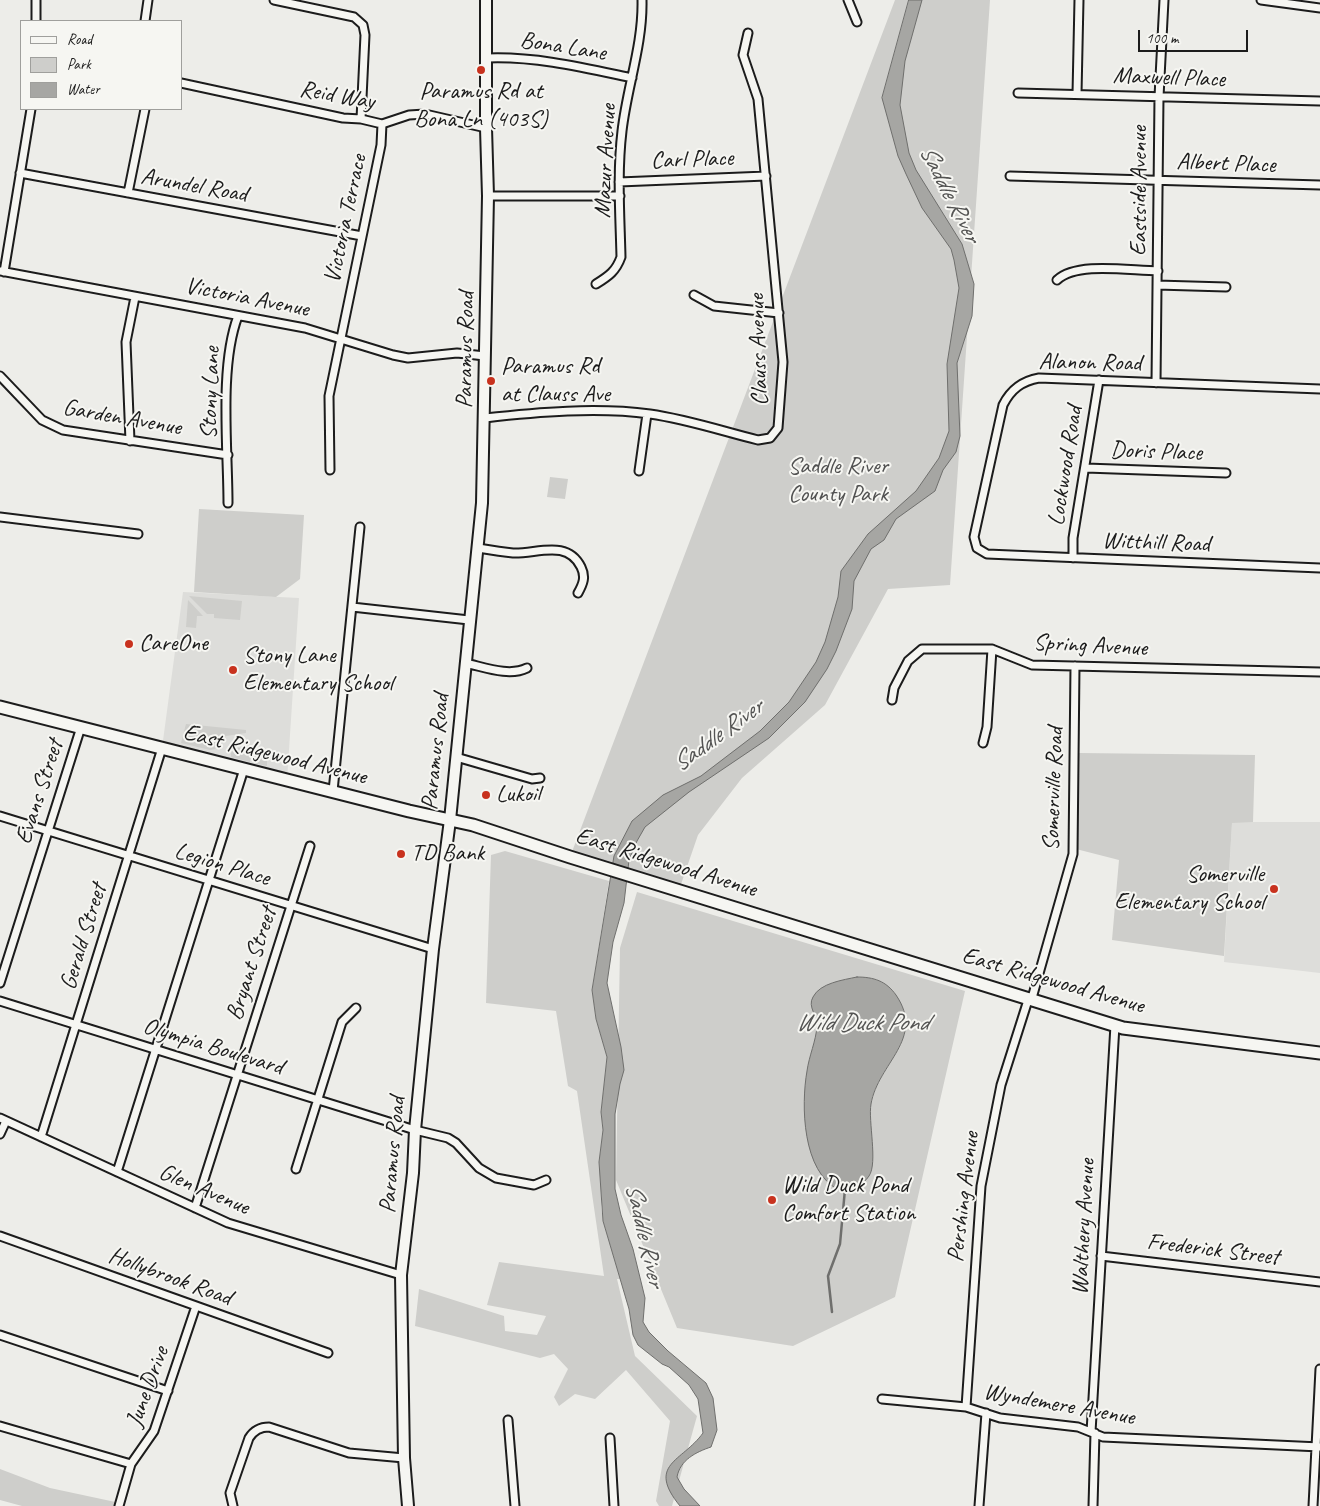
<!DOCTYPE html>
<style>
body{margin:0}
#map{position:relative;width:1320px;height:1506px;overflow:hidden;background:#edede9;font-family:Caveat,sans-serif}
canvas{display:block}
.legend{position:absolute;left:20px;top:20px;width:162px;height:90px;box-sizing:border-box;background:#f6f6f2;border:1px solid #9f9f9c;margin:0;padding:6px 9px;list-style:none;font-size:15px;color:#1c1c1c}
.legend li{display:flex;align-items:center;gap:10px;height:25px}
.legend b{width:25px;border:1px solid #9f9f9c}
.scale{position:absolute;left:1138px;top:30px;width:110px;height:22px;box-sizing:border-box;border:2px solid #1c1c1c;border-top:0;padding-left:6px;font-size:15px;line-height:18px;white-space:nowrap;color:#1c1c1c;-webkit-text-stroke:4px #f6f6f2;paint-order:stroke}
</style>
<div id="map">
<canvas width="1320" height="1506"></canvas>
<ul class="legend">
<li><b style="height:6px;background:#f6f6f2"></b>Road</li>
<li><b style="height:14px;background:#cececb"></b>Park</li>
<li><b style="height:14px;background:#a6a6a3"></b>Water</li>
</ul>
<div class="scale">100 m</div>
</div>
<script>
const ctx = document.querySelector('canvas').getContext('2d');
ctx.lineJoin = 'round';
function fill(path, color) { ctx.fillStyle = color; ctx.fill(path, 'evenodd'); }
function stroke(path, color, width, dash) { ctx.strokeStyle = color; ctx.lineWidth = width; ctx.lineCap = dash ? 'butt' : 'round'; ctx.setLineDash(dash || []); ctx.stroke(path); }
function write(font, color, halo, rows, align = 'center') {
  ctx.font = font + ' Caveat,sans-serif'; ctx.lineWidth = 4; ctx.setLineDash([]); ctx.textBaseline = 'middle'; ctx.strokeStyle = halo; ctx.fillStyle = color; for (const [text, x, y, turn = 0] of rows) {
    ctx.save(); ctx.translate(x, y); ctx.rotate((+turn || 0) * Math.PI / 180); ctx.textAlign = isNaN(turn) ? turn : align; if (halo) ctx.strokeText(text, 0, 0); ctx.fillText(text, 0, 0); ctx.restore();
  }
}
fill(new Path2D(`
 M 183,592 L 299,598 L 287,780 L 162,748 Z
 M 1232,822 L 1320,822 L 1320,973 L 1224,962 Z`), '#ddddda');
fill(new Path2D(`
 M 895,0 L 990,0 L 950,585 L 888,589 L 825,705 L 742,778 L 698,835 L 679,890 L 570,857 Z
 M 550,477 L 568,479 L 565,499 L 547,497 Z
 M 199,509 L 304,515 L 300,579 L 276,597 L 194,592 Z
 M 189,596 L 242,601 L 240,620 L 214,618 L 214,614 L 207,614 Z
 M 188,600 L 203,616 L 197,616 L 196,628 L 186,627 Z
 M 186,724 L 246,730 L 246,733 L 226,736 L 215,749 L 210,750 L 181,743 Z
 M 235,748 L 252,748 L 250,762 L 231,757 L 231,753 Z
 M 256,749 L 263,750 L 267,755 L 267,766 L 253,763 Z
 M 1079,753 L 1255,755 L 1253,822 L 1232,823 L 1224,956 L 1112,940 L 1119,860 L 1076,849 Z
 M 505,851 L 609,881 L 592,990 L 596,1019 L 607,1057 L 601,1112 L 603,1130 L 599,1162 L 602,1183 L 601,1206 L 603,1221 L 621,1279 L 617,1279 L 635,1356 L 697,1416 L 672,1506 L 659,1506 L 656,1501 L 670,1421 L 626,1370 L 595,1399 L 575,1394 L 559,1406 L 554,1397 L 568,1369 L 554,1354 L 540,1358 L 415,1326 L 419,1289 L 504,1316 L 505,1331 L 537,1335 L 546,1316 L 487,1305 L 499,1262 L 604,1276 L 577,1091 L 568,1086 L 556,1011 L 486,1003 L 491,855 Z
 M 637,892 L 965,991 L 895,1297 L 793,1346 L 677,1328 L 616,1180 L 620,948 Z
 M 0,1469 L 50,1488 L 120,1503 L 119,1506 L 22,1506 L 0,1500 Z`), '#cececb');
const water = new Path2D(`
 M 909,0 L 922,0 L 905,61 L 900,105 L 909,153 L 916,170 L 962,244 L 974,284 L 972,316 L 957,363 L 960,436 L 956,452 L 943,470 L 935,491 L 896,519 L 884,540 L 871,549 L 854,581 L 852,609 L 836,651 L 827,669 L 805,702 L 769,738 L 689,792 L 645,827 L 637,841 L 629,860 L 624,903 L 613,942 L 607,983 L 621,1047 L 624,1070 L 620,1084 L 615,1114 L 615,1189 L 621,1215 L 633,1249 L 645,1298 L 643,1322 L 649,1332 L 668,1351 L 706,1383 L 713,1398 L 717,1430 L 711,1447 C 696,1452 680,1460 677,1477 L 684,1489 L 700,1506 L 680,1506 C 646,1464 682,1462 703,1433 L 698,1399 L 689,1385 L 669,1367 L 662,1364 L 638,1345 L 633,1335 L 629,1309 L 603,1221 L 599,1162 L 603,1130 L 601,1112 L 607,1057 L 596,1019 L 592,990 L 614,856 L 632,821 L 663,795 L 701,776 L 760,731 L 789,702 L 816,662 L 825,642 L 838,597 L 841,571 L 868,534 L 916,491 L 939,458 L 949,431 L 947,364 L 959,288 L 954,260 L 951,249 L 922,208 L 906,174 L 898,156 L 882,98 Z
 M 857,977 C 874,977 886,981 896,995 C 926,1039 878,1063 871,1104 C 868,1121 878,1163 869,1176 C 863,1186 849,1189 839,1190 C 802,1172 801,1105 807,1071 C 809,1056 816,1041 817,1026 C 818,1016 807,1007 813,997 C 820,983 843,980 857,977 Z`);
fill(water, '#a6a6a3');
stroke(water, '#6f6f6d', 1);
stroke(new Path2D(`
 M 832,1312 L 828,1276 L 840,1244 L 845,1189`), '#6f6f6d', 2.5);
const street = new Path2D(`
 M 36,0 L 36,21
 M 274,0 L 354,17 L 363,25 L 365,35 L 361,119
 M 848,0 L 857,22
 M 1261,0 L 1320,8
 M 145,21 L 148,0
 M 487,58 C 536,56 585,68 632,78
 M 181,83 L 343,118 L 361,119 L 382,124 L 409,115 L 425,114 L 486,128
 M 1018,93 L 1320,101
 M 1077,94 L 1079,0
 M 20,173 L 362,236
 M 1010,176 L 1320,185
 M 619,182 L 766,176
 M 128,193 L 145,109
 M 488,196 L 620,196
 M 0,271 L 305,328 L 393,355 L 408,358 L 457,353 L 485,356
 M 4,272 L 31,109
 M 1057,280 C 1077,261 1131,271 1158,271
 M 596,284 C 609,276 616,271 621,257 C 620,215 617,173 622,131 C 627,87 643,45 642,0
 M 1157,285 L 1226,287
 M 694,295 L 714,306 L 779,313
 M 0,376 L 42,420 L 63,430 L 228,455
 M 1156,383 L 1159,97 L 1164,0
 M 1320,389 L 1039,378 C 1022,381 1011,389 1003,405 L 974,537 L 977,548 L 987,554 L 1320,568
 M 485,418 C 538,412 597,407 650,414 C 686,419 722,431 758,440 L 770,438 L 778,428 L 783,362 L 758,99 L 743,55 L 748,33
 M 130,441 L 126,342 L 135,297
 M 1086,468 L 1226,473
 M 330,470 L 329,396 L 381,145 L 382,124
 M 639,471 L 647,414
 M 228,503 C 228,448 219,366 238,316
 M 0,517 L 138,534
 M 478,548 C 490,550 502,552 513,553 C 537,554 567,539 581,567 C 586,577 583,584 578,593
 M 1073,558 L 1073,538 L 1099,380
 M 352,607 L 469,620
 M 465,663 C 484,667 509,677 527,668
 M 892,700 L 894,688 L 908,661 L 922,649 L 992,649 L 1032,665 L 1320,672
 M 983,743 L 987,727 L 992,649
 M 456,757 L 532,779 L 540,778
 M 333,791 L 360,527
 M 0,816 L 433,949
 M 0,983 L 81,727
 M 1032,998 L 1073,854 L 1075,666
 M 0,1001 L 415,1130 L 448,1138 L 456,1143 L 479,1168 L 496,1178 L 534,1185 L 546,1180
 M 0,1118 L 228,1223 L 401,1275
 M 0,1134 L 6,1121
 M 41,1137 L 162,748
 M 296,1169 L 342,1022 L 356,1008
 M 117,1172 L 244,769
 M 195,1208 L 310,846
 M 0,1236 L 328,1353
 M 1101,1256 L 1320,1282
 M 0,1335 L 168,1391
 M 882,1399 L 966,1407 L 1000,1418 L 1078,1427 L 1103,1437 L 1320,1447
 M 966,1407 L 981,1186 L 1001,1085 L 1029,997
 M 508,1420 L 515,1506
 M 0,1426 L 131,1464
 M 1091,1432 L 1115,1025
 M 610,1438 L 614,1506
 M 119,1506 L 131,1464 L 154,1431 L 196,1306
 M 233,1506 L 230,1493 L 249,1438 C 254,1430 260,1427 269,1427 L 349,1453 L 404,1458
 M 979,1506 L 986,1413
 M 1093,1506 L 1095,1433
 M 1313,1506 L 1320,1369`);
const secondary = new Path2D(`
 M 408,1506 L 404,1458 L 401,1275 L 413,1173 L 415,1130 L 433,949 L 450,820 L 482,503 L 488,196 L 486,128 L 486,0`);
const primary = new Path2D(`
 M 0,707 L 409,811 L 473,825 L 570,857 L 1123,1028 L 1320,1053`);
stroke(street, '#1c1c1c', 11);
stroke(secondary, '#1c1c1c', 14);
stroke(primary, '#1c1c1c', 15);
stroke(street, '#f6f6f2', 7);
stroke(secondary, '#f6f6f2', 10);
stroke(primary, '#f6f6f2', 11);
for (const [x, y, r, color] of [
 [481,70,5,"#c8321e"],
 [491,381,5,"#c8321e"],
 [129,644,5,"#c8321e"],
 [233,670,5,"#c8321e"],
 [486,795,5,"#c8321e"],
 [401,854,5,"#c8321e"],
 [1274,889,5,"#c8321e"],
 [772,1200,5,"#c8321e"]
]) { const dot = new Path2D(); dot.arc(x, y, r, 0, 2 * Math.PI); ctx.fillStyle = color; ctx.fill(dot); stroke(dot, '#f6f6f2', 2); }
write('24px', '#1c1c1c', '#f6f6f2', [
 ["Bona Lane",563,47,9],
 ["Maxwell Place",1169,78,2],
 ["Reid Way",337,96,10],
 ["Carl Place",692,160,-2],
 ["Mazur Avenue",606,161,-87],
 ["Albert Place",1226,164,2],
 ["Arundel Road",194,186,10],
 ["Eastside Avenue",1140,191,-90],
 ["Victoria Terrace",346,219,-78],
 ["Victoria Avenue",247,298,11],
 ["Paramus Road",466,350,-89],
 ["Clauss Avenue",759,350,-92],
 ["Alanon Road",1090,363,1],
 ["Stony Lane",211,393,-88],
 ["Garden Avenue",122,418,10],
 ["Doris Place",1156,452,2],
 ["Lockwood Road",1066,466,-81],
 ["Witthill Road",1156,543,2],
 ["Spring Avenue",1090,646,3],
 ["Paramus Road",436,752,-84],
 ["East Ridgewood Avenue",275,755,14],
 ["Somerville Road",1054,789,-88],
 ["Evans Street",40,792,-72],
 ["East Ridgewood Avenue",666,863,17],
 ["Legion Place",222,865,17],
 ["Gerald Street",84,937,-73],
 ["Bryant Street",252,964,-72],
 ["East Ridgewood Avenue",1053,981,16],
 ["Olympia Boulevard",213,1047,17],
 ["Paramus Road",393,1155,-85],
 ["Glen Avenue",204,1190,23],
 ["Pershing Avenue",964,1197,-83],
 ["Walthery Avenue",1084,1227,-87],
 ["Frederick Street",1213,1250,7],
 ["Hollybrook Road",170,1277,20],
 ["June Drive",148,1387,-70],
 ["Wyndemere Avenue",1059,1405,10]
]);
write('24px', '#1c1c1c', '#f6f6f2', [
 ["Paramus Rd at",481,92,"center"],
 ["Bona Ln (403S)",481,120,"center"],
 ["Paramus Rd",501,367],
 ["at Clauss Ave",501,395],
 ["CareOne",139,644],
 ["Stony Lane",243,656],
 ["Elementary School",243,684],
 ["Lukoil",496,795],
 ["TD Bank",411,854],
 ["Somerville",1264,875,"right"],
 ["Elementary School",1264,903,"right"],
 ["Wild Duck Pond",782,1186],
 ["Comfort Station",782,1214]
], 'left');
write('24px', '#515151', '#f6f6f2', [
 ["Saddle River",838,467],
 ["County Park",838,495]
]);
write('italic 25px', '#535352', '#f6f6f2', [
 ["Saddle River",949,194,63],
 ["Saddle River",718,736,-36],
 ["Wild Duck Pond",862,1023],
 ["Saddle River",644,1235,77]
]);
</script>
